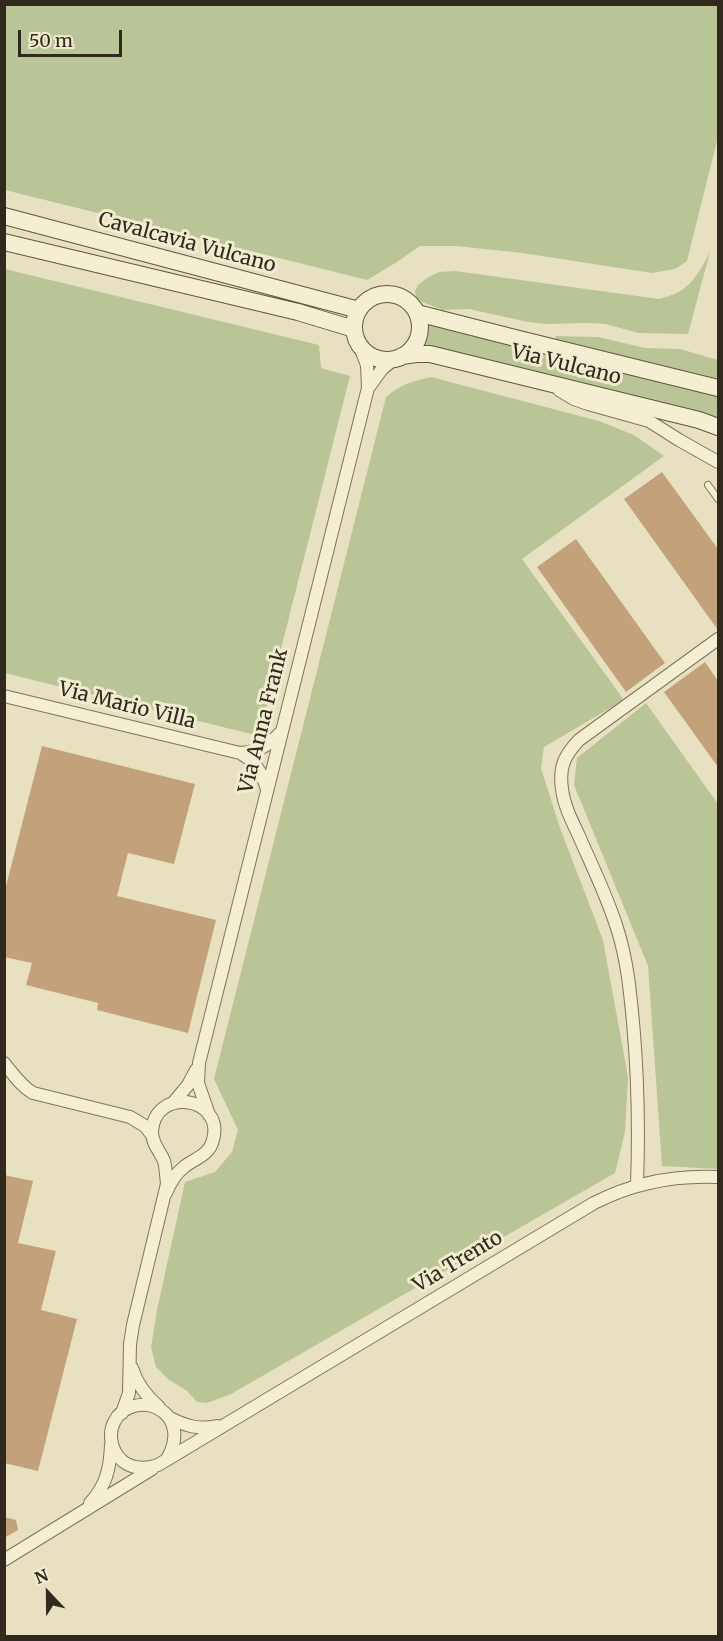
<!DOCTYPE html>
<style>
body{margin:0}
#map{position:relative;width:723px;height:1641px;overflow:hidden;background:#e8e1c1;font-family:Merriweather,serif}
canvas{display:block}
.frame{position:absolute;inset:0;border:6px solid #31291d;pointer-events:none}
.north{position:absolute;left:18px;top:1563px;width:60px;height:60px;-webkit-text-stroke:4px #f1ebd0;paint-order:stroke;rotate:338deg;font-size:16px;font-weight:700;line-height:24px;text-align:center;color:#31291d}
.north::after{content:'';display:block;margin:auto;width:21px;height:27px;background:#31291d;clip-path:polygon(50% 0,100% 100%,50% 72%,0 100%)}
.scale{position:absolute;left:18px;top:30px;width:104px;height:27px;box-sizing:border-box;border:3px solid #31291d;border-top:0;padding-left:8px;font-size:18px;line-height:21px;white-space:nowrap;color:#31291d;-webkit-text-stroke:4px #f1ebd0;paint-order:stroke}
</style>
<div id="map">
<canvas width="723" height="1641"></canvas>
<div class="frame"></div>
<div class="north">N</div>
<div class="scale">50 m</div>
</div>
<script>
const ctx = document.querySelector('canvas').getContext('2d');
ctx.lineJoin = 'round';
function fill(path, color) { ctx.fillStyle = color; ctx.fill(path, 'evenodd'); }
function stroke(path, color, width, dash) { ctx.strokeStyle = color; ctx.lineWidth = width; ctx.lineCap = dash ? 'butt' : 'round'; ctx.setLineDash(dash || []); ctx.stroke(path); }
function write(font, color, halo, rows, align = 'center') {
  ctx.font = font + ' Merriweather,serif'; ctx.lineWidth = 6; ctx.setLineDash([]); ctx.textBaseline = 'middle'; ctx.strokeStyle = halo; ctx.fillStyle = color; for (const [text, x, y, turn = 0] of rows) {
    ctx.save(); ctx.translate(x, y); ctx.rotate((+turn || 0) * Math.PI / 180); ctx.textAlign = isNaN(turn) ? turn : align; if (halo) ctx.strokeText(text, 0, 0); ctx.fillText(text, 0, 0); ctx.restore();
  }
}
fill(new Path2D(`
 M 5,4 L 718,5 L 718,137 L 687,261 L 675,269 L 652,273 L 522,253 L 456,246 L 420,246 L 397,262 L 367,280 L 5,190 Z
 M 710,252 L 688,334 L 638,333 L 606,324 L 587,323 L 546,324 L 528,322 L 469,309 L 442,310 L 420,301 L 416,297 L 415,291 L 418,285 L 427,278 L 439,272 L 455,271 L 659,299 C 689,292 696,278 710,252 Z
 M 5,269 L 319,345 L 321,368 L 350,376 L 259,736 L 5,673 Z
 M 425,324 L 718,396 L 718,420 L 420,345 L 424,336 Z
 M 556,336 L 598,337 L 645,348 L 680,349 L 718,360 L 718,379 L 555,339 Z
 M 431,377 L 599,421 L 634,435 L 664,456 L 522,559 L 624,700 L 544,747 L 541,768 L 560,828 L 603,940 L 628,1077 L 625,1132 L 615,1173 L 231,1394 L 207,1403 L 197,1402 L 187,1391 L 168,1379 L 156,1367 L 151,1347 L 157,1310 L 185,1182 L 215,1172 L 232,1152 L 238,1130 L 214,1079 L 386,397 C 402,384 410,382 431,377 Z
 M 646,703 L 718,804 L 718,1169 L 662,1166 L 648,966 L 574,785 L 577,758 Z`), '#bac597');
fill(new Path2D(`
 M 662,472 L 718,549 L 718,630 L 624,499 Z
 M 576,539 L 665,663 L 626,692 L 537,567 Z
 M 705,662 L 718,681 L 718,767 L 664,692 Z
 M 42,746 L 195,784 L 174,864 L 128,853 L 117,896 L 216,920 L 188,1033 L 97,1010 L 98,1003 L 26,985 L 32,963 L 4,957 L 4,894 Z
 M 4,1175 L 33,1181 L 18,1243 L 56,1251 L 41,1310 L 77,1319 L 38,1471 L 4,1463 Z
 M 4,1517 L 16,1520 L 18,1530 L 4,1538 Z`), '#c3a17b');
const service = new Path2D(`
 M 708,485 L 718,499`);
const minor = new Path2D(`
 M 369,387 L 382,369 L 394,359
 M 559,390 L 574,399 L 588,404 L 649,421 L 679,440 L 718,462
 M 4,696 L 240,753 C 255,761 262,773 267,789
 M 240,753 C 258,752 268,746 280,733
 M 4,1063 C 13,1074 21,1086 33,1093 L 130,1117 L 145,1126 L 152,1135
 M 173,1103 L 188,1085 L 196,1070
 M 209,1115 L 198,1083 L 199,1063 L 368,388 L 367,365 L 359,344
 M 637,1185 C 639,1130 638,1077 633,1022 C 630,990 627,959 617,928 C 607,896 592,866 579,836 C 572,821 564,806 562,789 C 559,767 564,756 579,740 L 718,639
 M 132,1368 C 137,1384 146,1396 159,1407
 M 122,1413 L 129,1393 L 130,1344 L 133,1325 L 167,1184 C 166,1176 166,1168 164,1161 C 160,1151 152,1144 152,1132 C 154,1086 225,1096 213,1140 C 209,1156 195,1158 184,1167 C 175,1174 170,1183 166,1193
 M 170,1418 C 186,1426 199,1430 217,1426
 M 167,1459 C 178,1441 178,1418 157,1408 C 150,1404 142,1404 134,1406 C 94,1417 109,1482 158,1465 L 594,1203 C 633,1183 675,1175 718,1177
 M 90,1503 C 106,1486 110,1469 111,1445
 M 4,1560 L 152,1469`);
const secondary = new Path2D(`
 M 4,216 L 359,310
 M 4,242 L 298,312 L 354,329
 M354 327a33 33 0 1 1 66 0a33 33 0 1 1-66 0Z
 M 417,313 L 519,339 L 718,388
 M 402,356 L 416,354 L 430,354 L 699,420 L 718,427`);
stroke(service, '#80735b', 8);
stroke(minor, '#80735b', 14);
stroke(secondary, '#62543e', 18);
stroke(service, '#f4eed3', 6);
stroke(minor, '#f4eed3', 12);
stroke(secondary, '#f4eed3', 16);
write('20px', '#31291d', '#f1ebd0', [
 ["Cavalcavia Vulcano",187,243,15],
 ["Via Vulcano",566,365,14],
 ["Via Mario Villa",127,706,14],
 ["Via Anna Frank",264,721,-76],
 ["Via Trento",458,1262,-31]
]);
</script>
